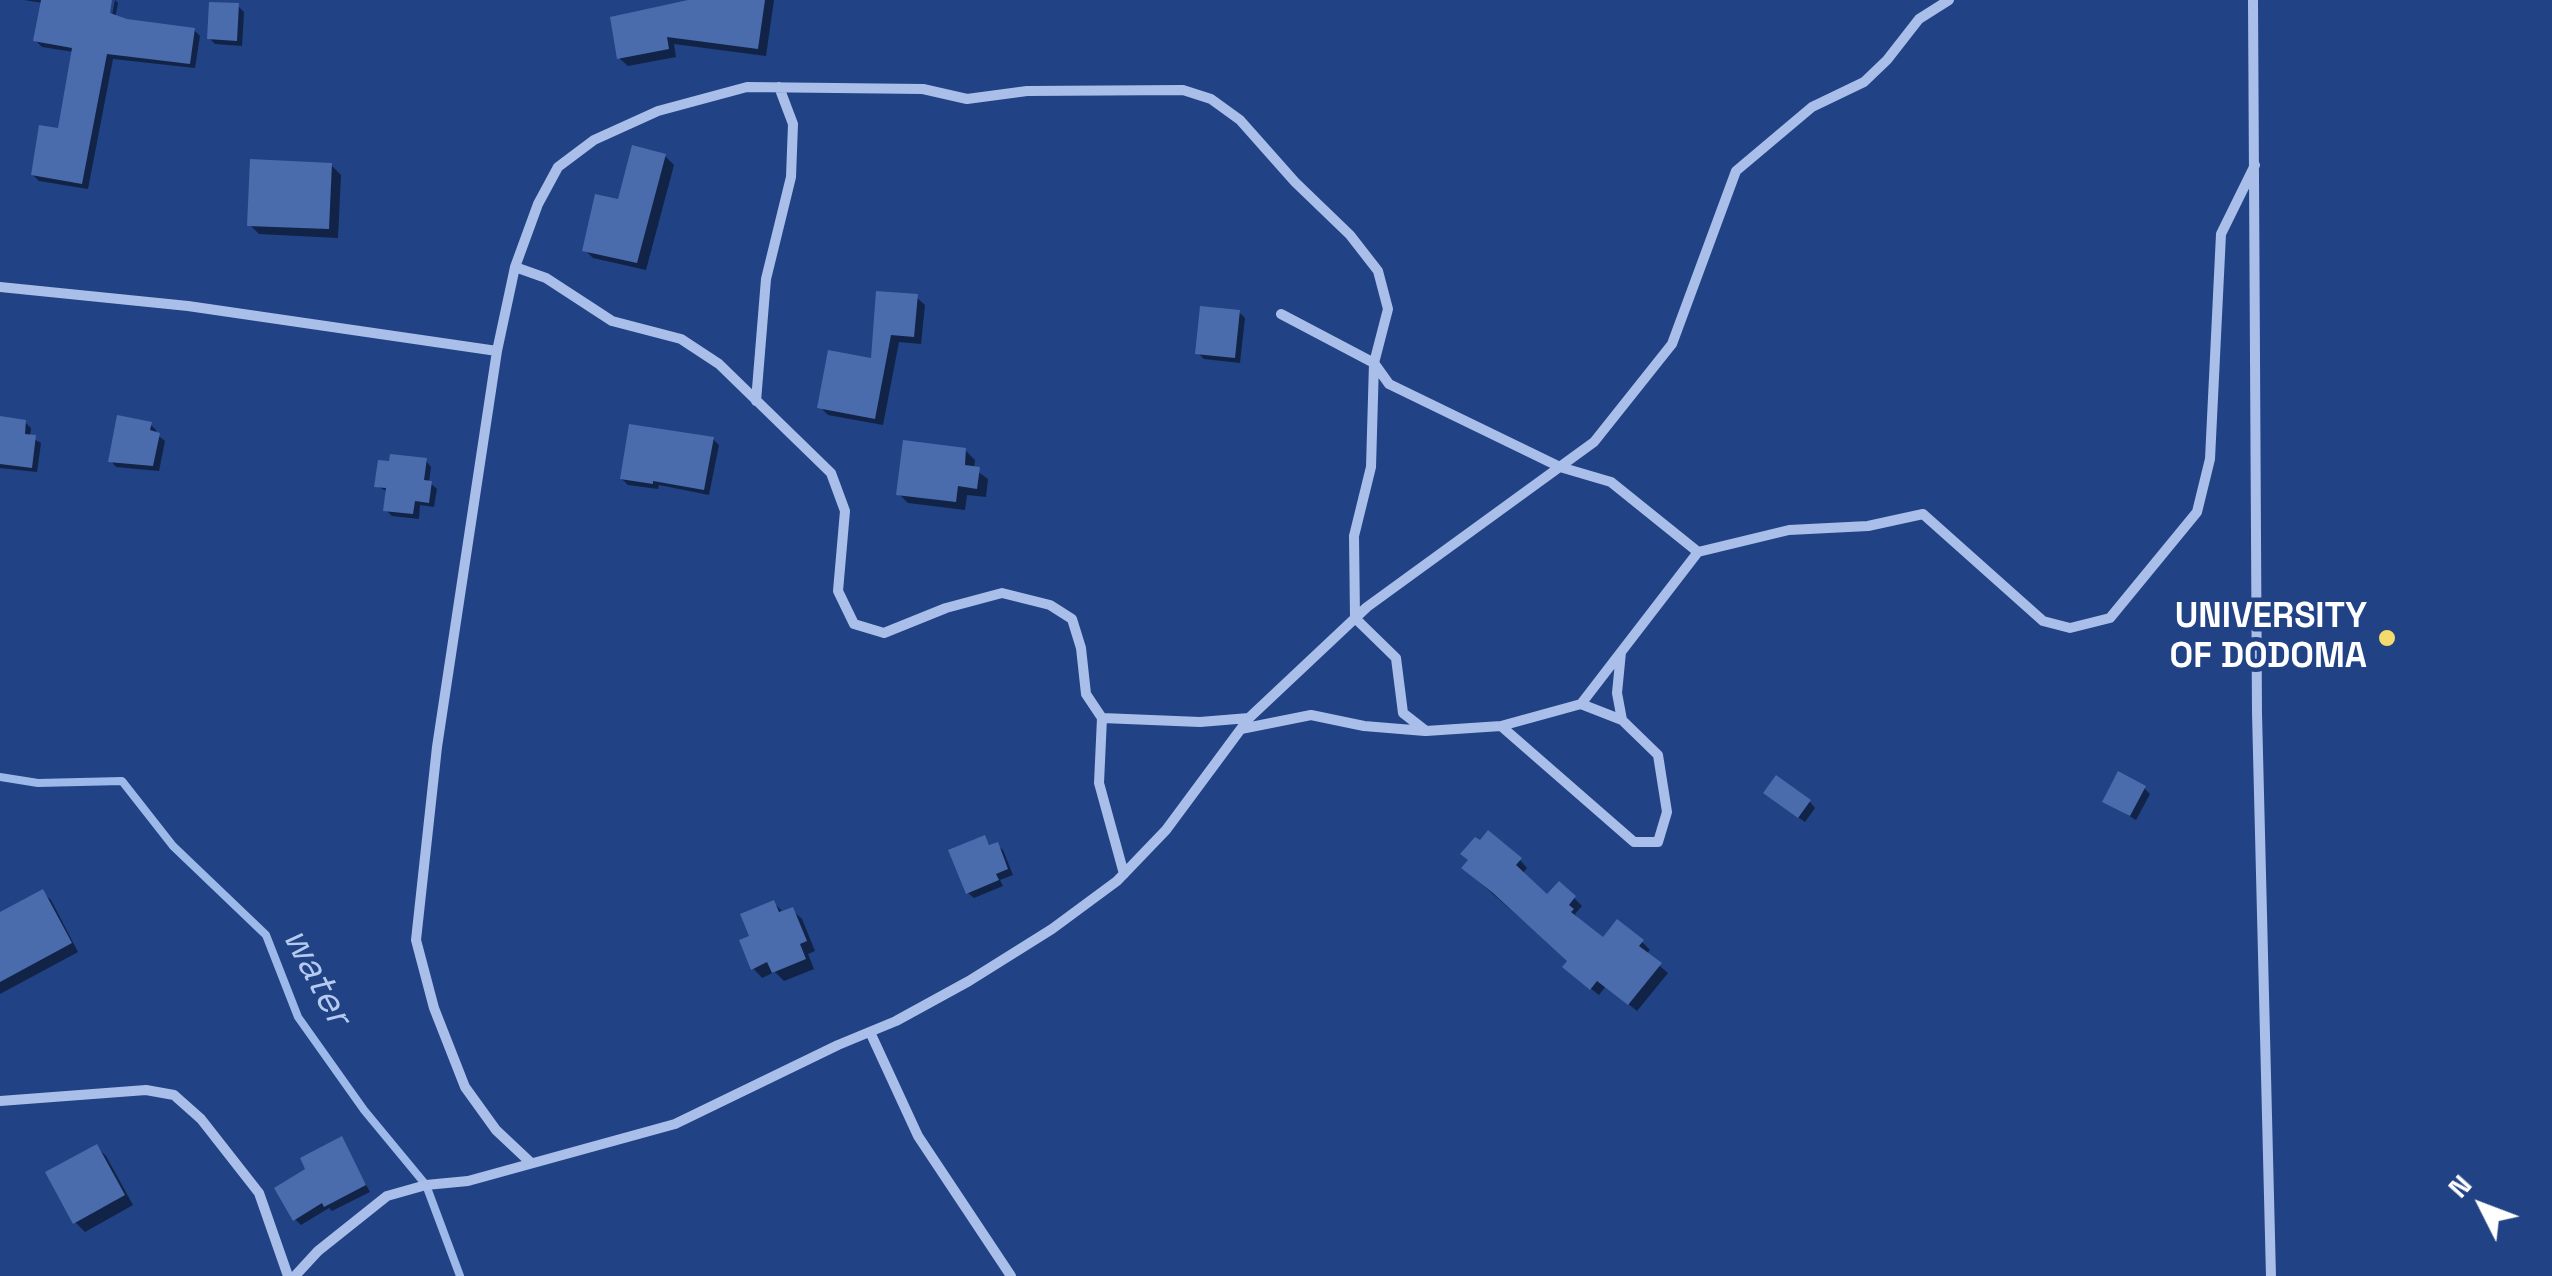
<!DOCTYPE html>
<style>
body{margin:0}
#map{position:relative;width:2552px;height:1276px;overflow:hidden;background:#214284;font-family:"Space Grotesk",sans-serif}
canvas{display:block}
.north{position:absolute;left:2432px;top:1156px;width:100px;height:100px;-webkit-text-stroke:8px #214284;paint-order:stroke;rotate:312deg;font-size:28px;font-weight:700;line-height:40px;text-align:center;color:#fff}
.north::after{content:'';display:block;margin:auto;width:35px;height:45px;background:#fff;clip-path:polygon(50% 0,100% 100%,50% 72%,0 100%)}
</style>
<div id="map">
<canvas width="2552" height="1276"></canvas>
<div class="north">N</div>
</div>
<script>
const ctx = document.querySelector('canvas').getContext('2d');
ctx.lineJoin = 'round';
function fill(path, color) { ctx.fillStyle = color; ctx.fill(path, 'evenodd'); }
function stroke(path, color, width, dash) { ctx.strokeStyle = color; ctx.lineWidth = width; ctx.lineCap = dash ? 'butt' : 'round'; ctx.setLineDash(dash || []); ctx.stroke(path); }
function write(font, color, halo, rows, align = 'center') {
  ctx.font = font + ' "Space Grotesk",sans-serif'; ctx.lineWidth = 9; ctx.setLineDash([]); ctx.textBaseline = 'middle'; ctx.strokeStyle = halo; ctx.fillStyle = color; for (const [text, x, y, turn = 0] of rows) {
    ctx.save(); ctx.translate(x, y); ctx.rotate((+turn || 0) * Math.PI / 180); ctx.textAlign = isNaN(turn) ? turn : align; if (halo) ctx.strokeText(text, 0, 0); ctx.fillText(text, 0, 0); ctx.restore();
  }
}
fill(new Path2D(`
 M 24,0 L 110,0 L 110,26 L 115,0 L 118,3 L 115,18 L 194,30 L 200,36 L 195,68 L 113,59 L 88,189 L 39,181 L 33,175 L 61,131 L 74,52 L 42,47 L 36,41 L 43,3 Z
 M 690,0 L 774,0 L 766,56 L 674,44 L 676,57 L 628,66 L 619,58 Z
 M 238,6 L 244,12 L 242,46 L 215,44 L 209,38 Z
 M 665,156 L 674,165 L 646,270 L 593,258 L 585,250 L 619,202 Z
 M 331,165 L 341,175 L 338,238 L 259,234 L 250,225 Z
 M 916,297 L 925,305 L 921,344 L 899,342 L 883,425 L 828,415 L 820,407 L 873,361 Z
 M 1239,312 L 1245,318 L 1240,363 L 1204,359 L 1198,353 Z
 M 0,419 L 25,422 L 31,428 L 30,437 L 41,443 L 37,472 L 0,468 Z
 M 150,424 L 156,430 L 156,434 L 165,441 L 159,471 L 116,467 L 111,461 Z
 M 713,439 L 719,445 L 709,495 L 659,485 L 658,489 L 628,485 L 622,479 Z
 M 965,450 L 975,460 L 974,469 L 988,479 L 986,497 L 967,495 L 965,510 L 908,503 L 899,494 Z
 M 426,461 L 431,467 L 429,482 L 437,489 L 434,507 L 420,505 L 419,519 L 392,516 L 386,510 L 388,492 L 377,486 Z
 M 2144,788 L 2150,794 L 2136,820 L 2105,801 Z
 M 1772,799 L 1810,802 L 1815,808 L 1805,822 Z
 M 984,838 L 991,847 L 997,845 L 1003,850 L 1013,875 L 1000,880 L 1003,886 L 974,898 L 968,893 Z
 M 1520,860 L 1527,868 L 1522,874 L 1548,898 L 1560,884 L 1582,906 L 1575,914 L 1578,920 L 1603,940 L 1642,942 L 1650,950 L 1646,954 L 1668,973 L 1637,1011 L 1606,986 L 1599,995 L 1573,975 L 1570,961 L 1472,876 Z
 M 42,892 L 51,900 L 78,952 L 0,994 L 0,915 Z
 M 774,903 L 784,913 L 792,910 L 802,919 L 815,951 L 808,954 L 814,969 L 784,981 L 775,972 L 762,978 L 753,968 L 752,937 Z
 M 341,1139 L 370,1192 L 332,1211 L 329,1208 L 301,1225 L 295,1219 L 308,1170 Z
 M 97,1147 L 106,1156 L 133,1205 L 85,1232 L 75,1222 Z`), '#0007');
stroke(new Path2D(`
 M 0,777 L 38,783 L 122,781 L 173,846 L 266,935 L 298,1017 L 364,1110 L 426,1185 L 460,1276`), '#9db9ea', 8);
fill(new Path2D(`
 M 41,0 L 112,0 L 110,13 L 127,19 L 195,28 L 190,64 L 107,54 L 82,184 L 31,175 L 39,125 L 58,128 L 72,48 L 33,41 Z
 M 688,0 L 765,0 L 758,49 L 667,37 L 669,49 L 617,59 L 610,17 Z
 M 209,2 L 239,3 L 237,41 L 207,39 Z
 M 632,145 L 666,154 L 637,263 L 582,251 L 595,194 L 618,199 Z
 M 250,159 L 332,163 L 329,229 L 247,226 Z
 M 876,291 L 918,294 L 914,337 L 891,335 L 875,419 L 817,408 L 828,350 L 871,358 Z
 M 1200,306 L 1240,310 L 1235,358 L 1195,354 Z
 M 117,415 L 152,422 L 150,430 L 160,433 L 153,466 L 108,462 Z
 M 0,416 L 26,420 L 25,434 L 36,435 L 32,468 L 0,464 Z
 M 629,424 L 714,437 L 704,490 L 653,481 L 653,484 L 620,479 Z
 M 903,440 L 966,448 L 965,465 L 980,467 L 977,489 L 958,486 L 956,502 L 896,495 Z
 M 390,454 L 427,458 L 424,480 L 432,481 L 429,503 L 415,501 L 413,514 L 383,511 L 386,488 L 374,487 L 378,460 L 389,461 Z
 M 2118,771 L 2146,786 L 2130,816 L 2102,802 Z
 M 1776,775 L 1811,800 L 1798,818 L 1763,793 Z
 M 1488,830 L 1522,858 L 1516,865 L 1547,894 L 1559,881 L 1576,896 L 1569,905 L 1574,909 L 1571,912 L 1603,937 L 1617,919 L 1644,940 L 1639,946 L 1662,963 L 1628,1005 L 1597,981 L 1590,990 L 1562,967 L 1567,961 L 1493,893 L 1461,868 L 1468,860 L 1460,854 L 1475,837 L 1480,840 Z
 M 985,835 L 989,845 L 998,842 L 1008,869 L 996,874 L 999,880 L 966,894 L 948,850 Z
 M 43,889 L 72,943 L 0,982 L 0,912 Z
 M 774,900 L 779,912 L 793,907 L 807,941 L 800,944 L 806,959 L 772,973 L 767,962 L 751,970 L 739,940 L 749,936 L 740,914 Z
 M 342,1136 L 366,1185 L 324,1207 L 322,1203 L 293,1221 L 274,1188 L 305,1169 L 300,1158 Z
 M 97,1144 L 125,1195 L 73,1224 L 45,1172 Z`), '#4a6bac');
stroke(new Path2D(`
 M 2253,0 L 2257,713 L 2271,1276
 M 515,267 L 546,278 L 612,321 L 681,339 L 719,364 L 831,473 L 845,511 L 838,591 L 854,624 L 884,633 L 946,608 L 1002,593 L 1050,605 L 1072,619 L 1081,648 L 1086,694 L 1102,718 L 1200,722 L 1249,718 L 1367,607 L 1594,442 L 1672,344 L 1736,171 L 1812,107 L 1864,82 L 1887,60 L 1919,19 L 1949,0
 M 0,287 L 188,306 L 497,351 L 437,747 L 416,940 L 434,1008 L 465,1087 L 496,1130 L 530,1162
 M 1281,314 L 1374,363 L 1389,384 L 1560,467 L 1611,482 L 1698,552 L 1789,530 L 1868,526 L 1923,514 L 2043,621 L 2070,628 L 2110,618 L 2197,512 L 2210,459 L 2221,234 L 2255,165
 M 497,351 L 515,267 L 538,204 L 558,167 L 594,140 L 658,111 L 747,87 L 923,89 L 967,99 L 1027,91 L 1183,90 L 1211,99 L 1240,120 L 1295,182 L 1350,235 L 1378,271 L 1388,309 L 1374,363 L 1371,467 L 1354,536 L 1355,618 L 1396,658 L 1403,713 L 1426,731 L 1501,726 L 1581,704 L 1698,552
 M 756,401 L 766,279 L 791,177 L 793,124 L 779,87
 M 1621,652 L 1617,693 L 1622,720
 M 1102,718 L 1099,783 L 1124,874
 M 1501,726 L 1634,842 L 1658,842 L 1667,812 L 1658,755 L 1622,720 L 1581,704
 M 1241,729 L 1311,715 L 1364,726 L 1425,731
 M 870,1032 L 918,1136 L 1011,1276
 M 0,1101 L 146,1090 L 174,1095 L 201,1119 L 259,1193 L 288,1276
 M 295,1276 L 318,1251 L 387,1196 L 426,1185 L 468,1181 L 675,1124 L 838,1045 L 896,1021 L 969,981 L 1052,929 L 1117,881 L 1166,830 L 1249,718`), '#a9bfe9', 10);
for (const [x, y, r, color] of [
 [2387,638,10,"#f5db6b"]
]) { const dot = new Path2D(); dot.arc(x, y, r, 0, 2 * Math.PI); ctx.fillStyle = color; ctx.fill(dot); stroke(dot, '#214284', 4); }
write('bold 35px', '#fff', '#214284', [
 ["UNIVERSITY",2367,618],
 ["OF DODOMA",2367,658]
], 'right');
write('italic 38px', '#b5caf0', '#214284', [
 ["water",316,977,62]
]);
</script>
